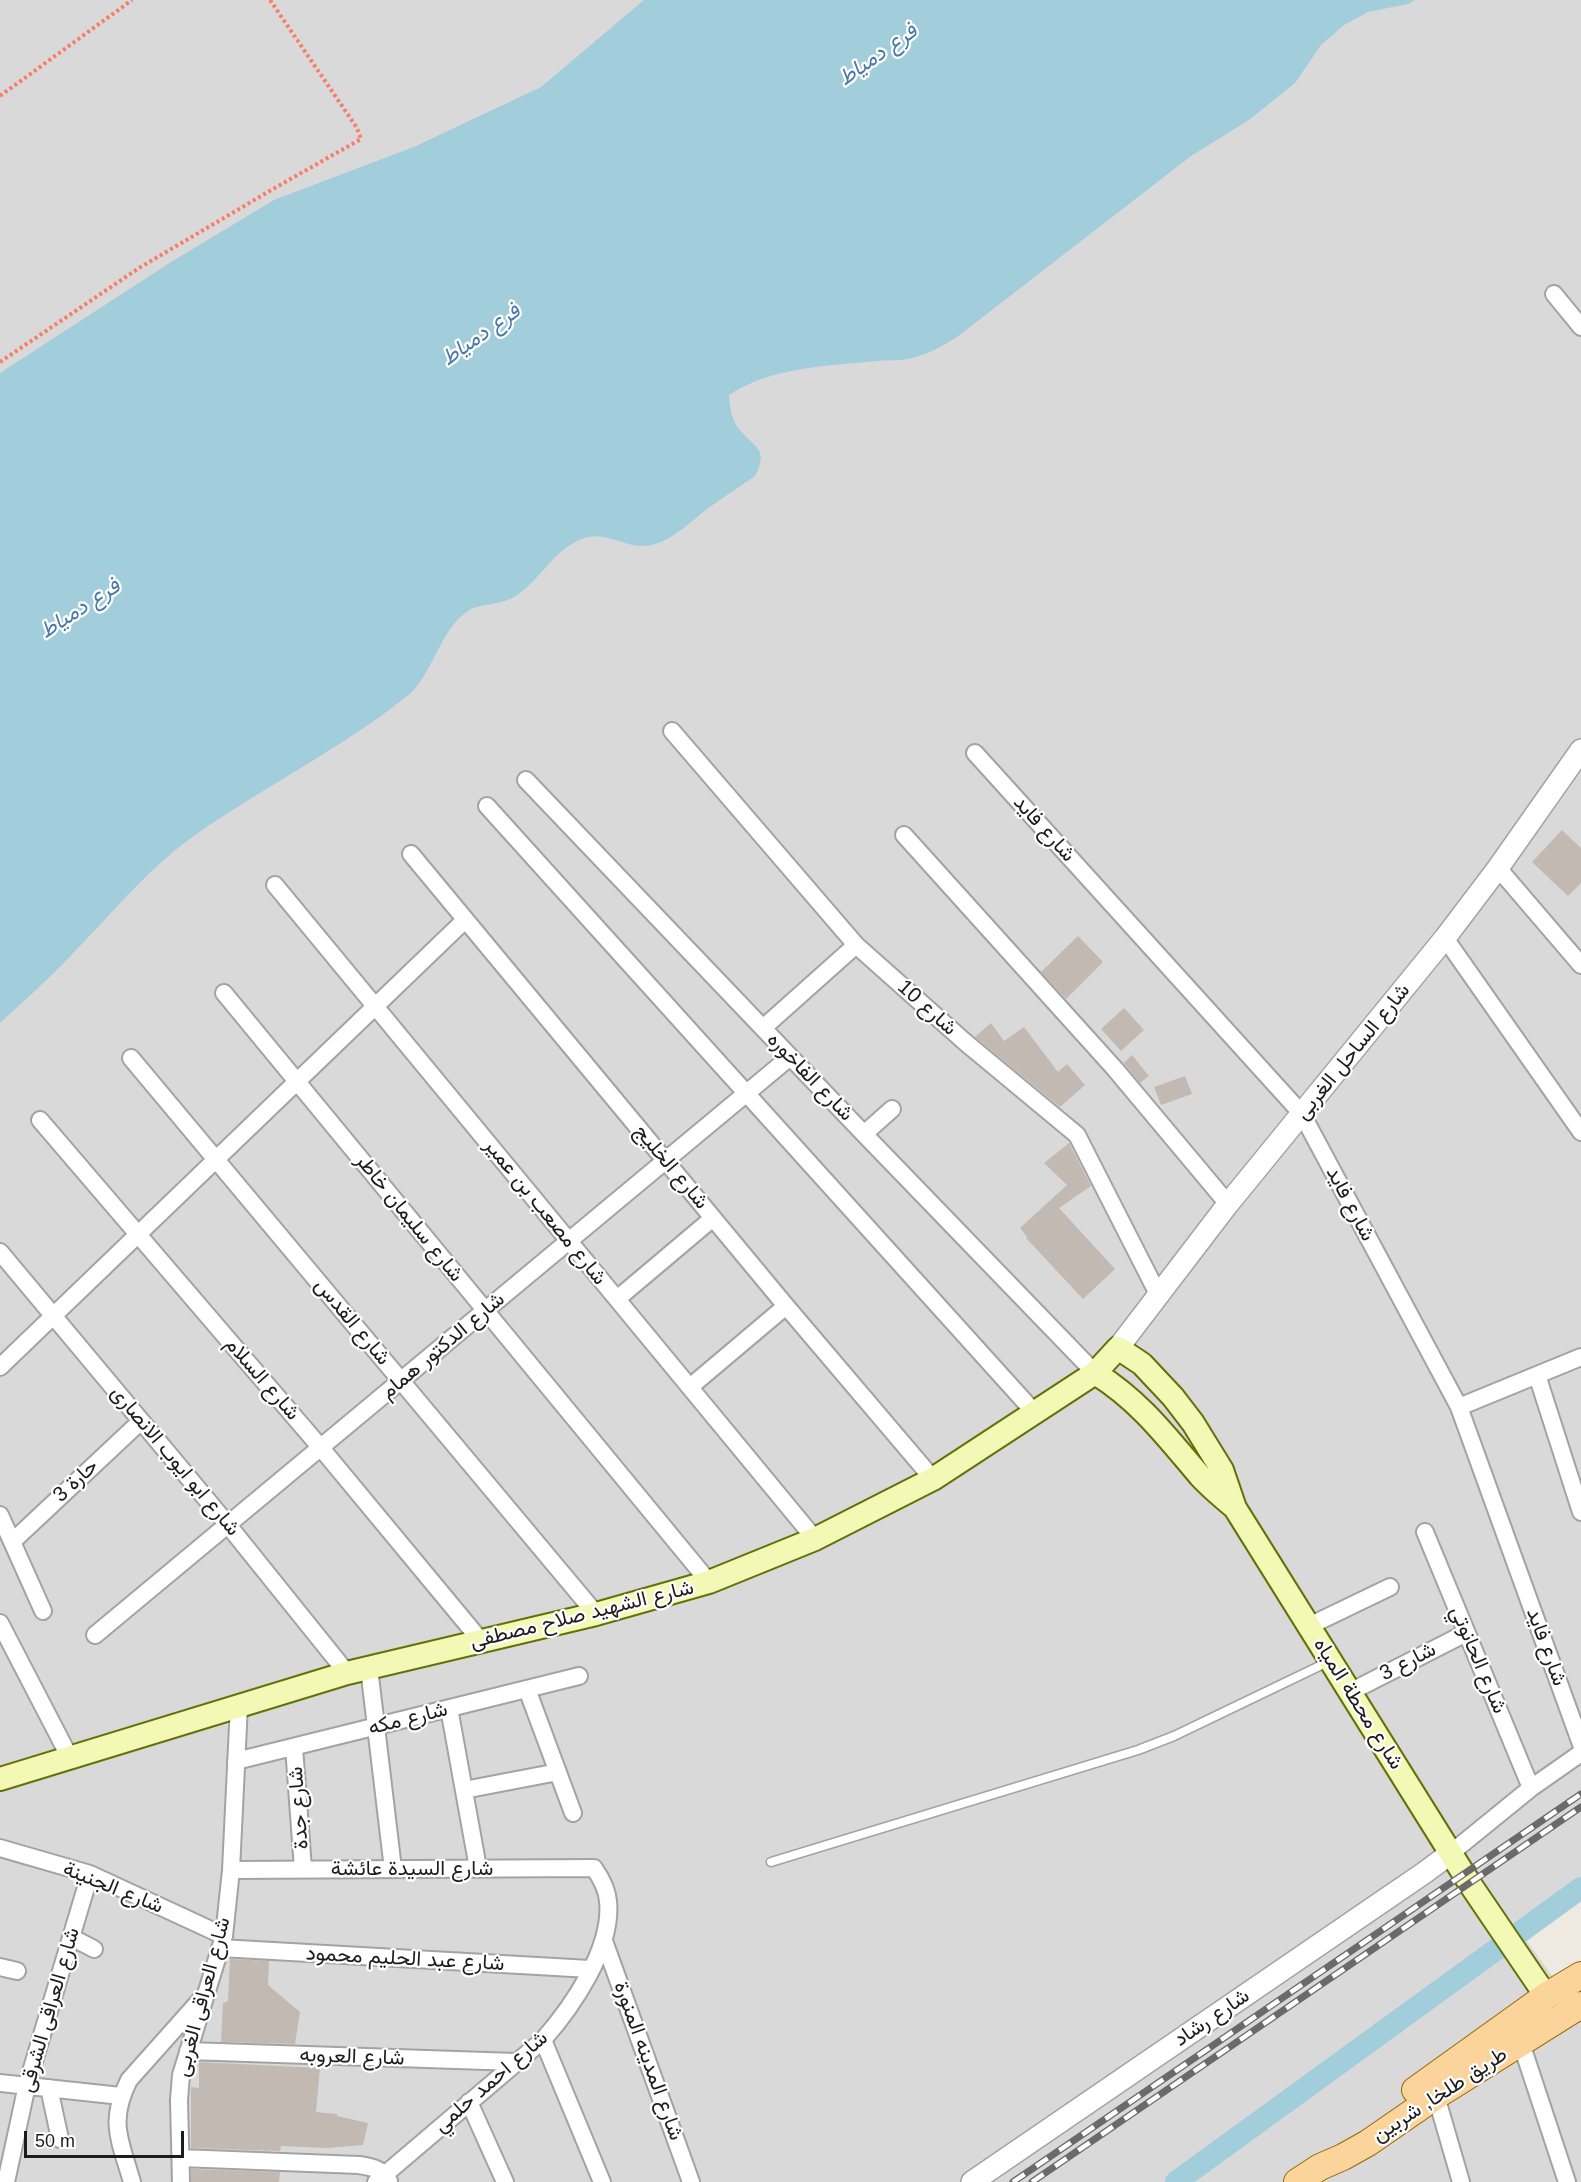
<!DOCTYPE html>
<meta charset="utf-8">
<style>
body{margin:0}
#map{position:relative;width:1581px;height:2182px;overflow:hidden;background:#eeeae2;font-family:Arial,sans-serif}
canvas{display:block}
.scale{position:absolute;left:24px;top:2131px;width:160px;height:27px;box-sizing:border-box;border:3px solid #1c1c1c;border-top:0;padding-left:8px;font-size:18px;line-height:21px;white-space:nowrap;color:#1c1c1c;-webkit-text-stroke:4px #fff;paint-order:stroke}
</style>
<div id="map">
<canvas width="1581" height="2182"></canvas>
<div class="scale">50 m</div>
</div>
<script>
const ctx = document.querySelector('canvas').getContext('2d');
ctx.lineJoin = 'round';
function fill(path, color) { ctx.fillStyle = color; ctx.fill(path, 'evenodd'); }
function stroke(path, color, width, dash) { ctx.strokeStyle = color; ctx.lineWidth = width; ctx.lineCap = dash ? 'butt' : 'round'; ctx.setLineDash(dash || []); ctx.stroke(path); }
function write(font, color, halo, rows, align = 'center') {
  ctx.font = font + ' Arial,Vazirmatn,sans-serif'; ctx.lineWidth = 4.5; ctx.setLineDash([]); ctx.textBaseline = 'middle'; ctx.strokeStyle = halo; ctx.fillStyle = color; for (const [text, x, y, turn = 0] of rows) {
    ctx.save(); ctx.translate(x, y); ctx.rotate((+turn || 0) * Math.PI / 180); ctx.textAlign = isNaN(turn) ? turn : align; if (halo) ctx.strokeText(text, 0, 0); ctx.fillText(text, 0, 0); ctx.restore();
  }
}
fill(new Path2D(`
 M 0,0 L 1581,0 L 1581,1891 L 1519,1930 L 1569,1999 L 1581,1994 L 1581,2182 L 0,2182 Z`), '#dad9d9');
fill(new Path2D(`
 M 644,0 L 1415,0 L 1408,4 L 1368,12 L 1344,25 L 1321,45 L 1295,83 L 1249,120 L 1191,156 L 957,337 C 944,345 931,353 916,357 C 904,361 888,360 875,361 C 827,366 771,367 729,395 C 730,407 731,418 738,428 C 753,447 770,448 755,476 C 739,487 722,498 707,509 C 689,523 665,548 640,546 C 624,545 605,533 588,537 C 555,545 541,581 514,597 C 500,605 477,604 468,611 C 438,631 434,675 406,697 C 340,749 264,787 195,835 C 150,867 115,910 77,949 C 53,975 26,999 0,1023 L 0,373 L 171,262 L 274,200 L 416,146 L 541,87 Z`), '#a2cddb');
stroke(new Path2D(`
 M 1176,2182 L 1581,1888`), '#a2cddb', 22);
fill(new Path2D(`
 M 1562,830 L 1581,848 L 1581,883 L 1568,896 L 1532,862 Z
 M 1078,936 L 1103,962 L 1066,999 L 1041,972 Z
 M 1124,1008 L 1144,1030 L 1121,1051 L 1101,1029 Z
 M 991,1023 L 1004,1041 L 1024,1027 L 1058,1072 L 1067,1064 L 1085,1085 L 1060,1107 L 975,1037 Z
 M 1132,1055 L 1149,1076 L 1140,1083 L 1124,1063 Z
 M 1185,1076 L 1192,1094 L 1161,1105 L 1154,1087 Z
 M 1069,1143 L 1091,1186 L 1059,1208 L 1115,1269 L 1083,1299 L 1026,1238 L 1027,1237 L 1020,1228 L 1067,1185 L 1044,1163 Z
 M 230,1959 L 269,1961 L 268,1985 L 300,2012 L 295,2044 L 221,2042 L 223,2003 L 228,2001 Z
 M 199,2062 L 320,2068 L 316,2112 L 337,2114 L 337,2116 L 368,2123 L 363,2145 L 327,2148 L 281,2146 L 280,2151 L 191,2148 L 191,2087 L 199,2088 Z
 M 191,2169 L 280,2172 L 279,2182 L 191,2182 Z`), '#c2bab2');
const service = new Path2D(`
 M 771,1862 L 1138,1750 L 1174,1736 L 1330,1661`);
const minor = new Path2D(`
 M 1554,294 L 1581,327
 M 672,731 L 856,945 L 965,1042 L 1077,1135 L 1159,1296
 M 975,753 L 1302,1114 L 1459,1407 L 1581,1744
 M 526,780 L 864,1134 L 1095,1373
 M 487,806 L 1035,1413
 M 904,835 L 1115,1069 L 1228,1204
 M 411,854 L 786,1306 L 933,1479
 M 1498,868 L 1581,965
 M 275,885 L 815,1539
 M 1445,938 L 1581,1132
 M 224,993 L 709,1582
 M 763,1028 L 856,945
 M 131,1058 L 596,1614
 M 40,1120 L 321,1448 L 481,1641
 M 864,1134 L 892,1109
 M 0,1252 L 228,1525 L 347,1673
 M 617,1299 L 713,1218
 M 0,1367 L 465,920
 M 1537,1375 L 1581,1512
 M 690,1387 L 786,1306
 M 1459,1407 L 1581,1357
 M 0,1515 L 43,1611
 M 1425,1532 L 1531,1788
 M 12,1542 L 141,1421
 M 0,1623 L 70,1758
 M 1309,1626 L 1390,1587
 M 95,1635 L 790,1057
 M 369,1668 L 393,1869
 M 527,1689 L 573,1813
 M 1350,1692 L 1466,1633
 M 449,1708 L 478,1868
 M 294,1747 L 303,1869
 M 236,1761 L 579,1676
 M 464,1790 L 558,1772
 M 0,1848 L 90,1874 L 224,1936
 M 1451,1853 L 1531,1788 L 1581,1753
 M 231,1870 L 594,1868 C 601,1878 607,1889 608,1901 C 613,1948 572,2007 543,2040 L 376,2182
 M 71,1937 L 94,1949
 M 604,1941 L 691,2182
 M 220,1948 L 590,1969
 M 0,1967 L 17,1971
 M 543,2040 L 602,2182
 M 1521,2043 L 1567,2182
 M 188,2051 L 516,2062
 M 0,2083 L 121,2096
 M 49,2088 L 60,2139
 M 1436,2096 L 1461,2182
 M 469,2102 L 505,2182
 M 181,2158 L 359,2165 C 372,2167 383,2169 389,2181
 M 6,2182 L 27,2085 L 90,1874
 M 132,2182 C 120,2140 108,2122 129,2080 L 203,1997
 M 181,2182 L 179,2100 L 181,2075 L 224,1936 L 231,1870 L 239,1705`);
const tertiary = new Path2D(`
 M 1118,1348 L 1228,1204 L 1445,938 L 1498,868 L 1581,750
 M 972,2182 L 1424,1873 L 1451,1853`);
const secondary = new Path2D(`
 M 1095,1373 C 1140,1401 1166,1436 1200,1476 C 1210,1487 1222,1497 1234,1507
 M 0,1779 L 347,1673 L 596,1614 L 709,1582 L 815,1539 L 933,1479 L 1095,1373 L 1118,1348 L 1142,1364 L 1173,1397 L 1193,1423 L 1222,1470 L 1235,1508 L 1470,1884 L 1546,1996`);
const primary = new Path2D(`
 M 1415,2090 L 1546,1996 L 1581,1975
 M 1297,2182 L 1320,2167 L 1343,2157 L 1368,2143 L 1436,2096 L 1581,2005`);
stroke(service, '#a3a3a3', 11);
stroke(minor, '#a3a3a3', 20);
stroke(tertiary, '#a3a3a3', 24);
stroke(secondary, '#627106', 26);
stroke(primary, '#936702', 28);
stroke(new Path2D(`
 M 0,96 L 132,0
 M 0,362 L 139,268 L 273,189 L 361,139 L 357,128 L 270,0`), '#f87c69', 4, [3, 3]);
stroke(service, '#fff', 8);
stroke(minor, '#fff', 16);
stroke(tertiary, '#fff', 21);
stroke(secondary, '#f3f8b5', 22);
stroke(primary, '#fad49a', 26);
const rail = new Path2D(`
 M 1013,2182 L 1581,1794
 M 1032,2182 L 1581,1807`);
stroke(rail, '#6a6a6a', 7);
stroke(rail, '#fff', 4.5, [14]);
write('21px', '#1c1c1c', '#fff', [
 ["شارع فايد",1044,829,48],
 ["شارع 10",927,1008,42],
 ["شارع الساحل الغربى",1353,1052,-51],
 ["شارع الفاخوره",810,1077,46],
 ["شارع الخليج",671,1167,50],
 ["شارع فايد",1350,1204,62],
 ["شارع مصعب بن عمير",545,1212,51],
 ["شارع سليمان خاطر",409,1218,51],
 ["شارع القدس",352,1322,50],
 ["شارع الدكتور همام",443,1346,-40],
 ["شارع السلام",262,1379,49],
 ["شارع ابو ايوب الانصارى",175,1461,50],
 ["حارة 3",76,1481,-43],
 ["شارع الشهيد صلاح مصطفى",582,1615,-14],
 ["شارع فايد",1546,1647,70],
 ["شارع الحانوتي",1478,1660,67],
 ["شارع 3",1408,1662,-27],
 ["شارع محطة المياه",1358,1704,58],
 ["شارع مكه",408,1719,-14],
 ["شارع جدة",299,1808,-94],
 ["شارع السيدة عائشة",412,1869],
 ["شارع الجنينة",113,1888,22],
 ["شارع عبد الحليم محمود",405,1959,3],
 ["شارع العراقى الغربى",203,1997,-75],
 ["شارع العراقى الشرقى",50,2010,-74],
 ["شارع رشاد",1212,2018,-34],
 ["شارع العروبه",352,2057,2],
 ["شارع المدينه المنورة",648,2061,70],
 ["شارع احمد حلمي",491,2082,-41],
 ["طريق طلخا, شربين",1440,2095,-33]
]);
write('italic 22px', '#4a78aa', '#fff', [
 ["فرع دمياط",878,55,-35],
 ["فرع دمياط",481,335,-35],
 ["فرع دمياط",80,609,-33]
]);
</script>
